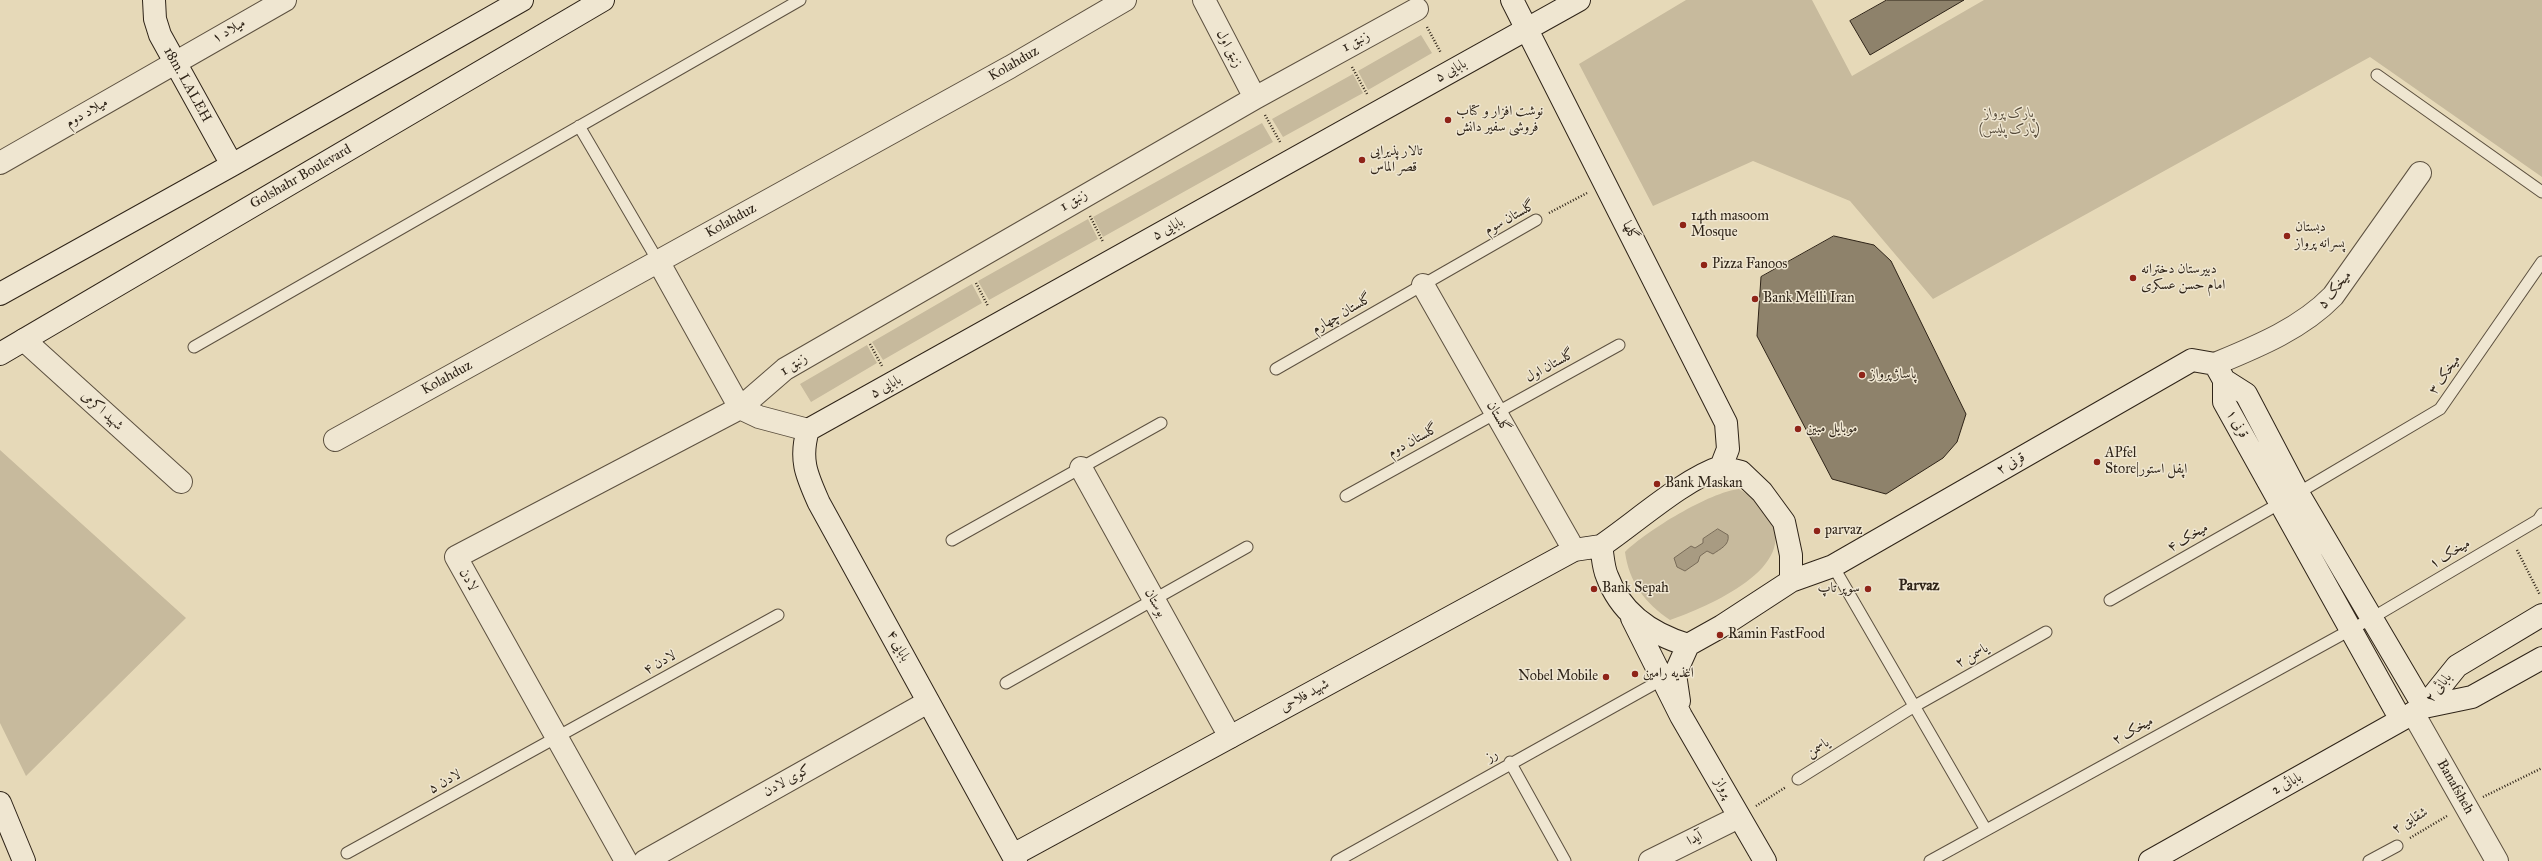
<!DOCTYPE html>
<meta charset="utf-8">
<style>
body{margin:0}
canvas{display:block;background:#e6d9b8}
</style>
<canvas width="2542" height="861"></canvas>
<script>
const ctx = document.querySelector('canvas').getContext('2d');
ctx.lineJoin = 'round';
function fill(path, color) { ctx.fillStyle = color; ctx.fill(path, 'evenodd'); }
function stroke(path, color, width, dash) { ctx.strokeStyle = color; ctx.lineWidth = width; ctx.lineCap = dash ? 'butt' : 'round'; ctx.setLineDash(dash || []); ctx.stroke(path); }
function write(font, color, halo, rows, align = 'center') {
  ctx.font = font + ' "IM FELL Great Primer",Amiri,serif'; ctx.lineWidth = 3; ctx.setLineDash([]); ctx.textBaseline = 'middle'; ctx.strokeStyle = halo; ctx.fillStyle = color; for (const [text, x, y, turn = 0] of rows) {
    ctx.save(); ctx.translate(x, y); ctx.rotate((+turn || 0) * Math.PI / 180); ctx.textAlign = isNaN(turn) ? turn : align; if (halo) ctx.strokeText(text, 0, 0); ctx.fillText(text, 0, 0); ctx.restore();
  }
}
fill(new Path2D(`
 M 1686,0 L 1812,0 L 1852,76 L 1984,0 L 2542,0 L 2542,177 L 2370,57 L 1933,299 L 1850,201 L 1753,161 L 1653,206 L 1579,64 Z
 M 1421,35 L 1432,53 L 1368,90 L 1358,71 Z
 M 1353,74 L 1363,93 L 1283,137 L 1272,119 Z
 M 1262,123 L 1273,142 L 1103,237 L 1093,217 Z
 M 1088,219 L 1098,239 L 989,300 L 978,281 Z
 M 972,284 L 982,303 L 883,360 L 872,342 Z
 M 867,345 L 877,363 L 811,402 L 800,384 Z
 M 0,450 L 186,618 L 26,776 L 0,723 Z
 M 1739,489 C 1751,496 1759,504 1768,516 C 1803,567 1707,607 1670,620 C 1645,603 1629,582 1625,552 C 1646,531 1710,492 1739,489 Z`), '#c7ba9d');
const water = new Path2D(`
 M 1718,529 L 1728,535 C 1730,545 1720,549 1713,554 L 1707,551 L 1700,556 L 1698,562 L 1685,571 L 1677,567 L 1674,558 L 1691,546 L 1695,548 L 1703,543 L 1703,539 Z`);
fill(water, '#a89b82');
stroke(water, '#786b58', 1);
const building = new Path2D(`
 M 1887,0 L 1964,0 L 1870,55 L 1850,21 Z
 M 1834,236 L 1874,245 L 1891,261 L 1966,414 L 1957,442 L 1943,458 L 1886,494 L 1832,479 L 1757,336 L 1761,277 Z`);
fill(building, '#8e826b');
stroke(building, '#2f2418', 1);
const lane = new Path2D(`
 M 2377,75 L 2542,192
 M 579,126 L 658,261
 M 194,347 L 800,0
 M 1276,369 L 1536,220
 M 1346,496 L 1619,345
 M 952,540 L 1161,423
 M 1833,566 L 1986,830
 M 2110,600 L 2298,493 L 2440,409 L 2542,262
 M 1006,683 L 1247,547
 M 1510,762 L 1565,861
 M 1798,779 L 1913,707 L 2046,632
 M 347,853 L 778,615
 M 1337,861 L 1663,679
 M 1930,861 L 2372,618 L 2538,520 L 2542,514
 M 2369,861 L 2397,846`);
const street = new Path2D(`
 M 1204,0 L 1255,98
 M 0,163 L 285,0
 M 658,261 L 740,408 L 759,417 L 808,430
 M 1423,285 L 1574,550
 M 24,340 L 181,482
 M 2215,364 C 2256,347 2301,329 2333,296 L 2420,173
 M 335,440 L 1010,67 L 1125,0
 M 1081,468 L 1230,737
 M 2413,713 L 2497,861
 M 626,861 L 456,557 L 740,408 L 785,369 L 1255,98 L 1417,9
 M 645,861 L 928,702
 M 1650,861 L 1739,817`);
const secondary = new Path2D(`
 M 154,0 L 155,19 L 160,35 L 232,165
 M 1512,0 L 1726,423 L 1728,449 L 1721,467
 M 0,294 L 232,165 L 522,0
 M 0,354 L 603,0
 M 2224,380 L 2246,394 L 2298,493 L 2424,707
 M 1721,467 L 1741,472 L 1762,492 L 1784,522 L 1791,555 L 1791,581 L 1722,626 L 1688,645 C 1651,634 1621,614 1607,576 C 1603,567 1603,556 1601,546 C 1635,523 1684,479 1721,467 Z
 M 1791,581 L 1833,566 L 2192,360 L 2215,364 L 2224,380 L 2224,402 L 2401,720
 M 1632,618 L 1681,716 L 1765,861
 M 1679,701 L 1675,674 L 1688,645
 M 2424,707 L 2457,666 L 2542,615
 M 0,803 L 24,861
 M 1013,855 L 1574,550 L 1601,546
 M 1016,861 L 819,503 C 807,476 799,460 808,430 L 1579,0
 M 2150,861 L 2424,707 L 2472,697 L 2542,658`);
stroke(lane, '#5d5140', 13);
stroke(street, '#5d5140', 24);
stroke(secondary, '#2f2418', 24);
stroke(new Path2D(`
 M 1427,27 L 1441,53
 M 1352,67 L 1367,94
 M 1265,115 L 1280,142
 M 1549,213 L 1587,193
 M 1090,216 L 1103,242
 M 976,283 L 988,306
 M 870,344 L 882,366
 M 2517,550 L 2540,595
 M 2483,797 L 2542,768
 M 1756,806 L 1786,787
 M 2410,838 L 2447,816`), '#2f2418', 2.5, [1, 2]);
stroke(lane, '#efe6d1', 11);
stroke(street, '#efe6d1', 22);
stroke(secondary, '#efe6d1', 22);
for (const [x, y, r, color] of [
 [1448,120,4,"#8f2418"],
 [1362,160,4,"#8f2418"],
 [1683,225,4,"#8f2418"],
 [2287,236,4,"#8f2418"],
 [1704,265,4,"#8f2418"],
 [2133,278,4,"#8f2418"],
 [1755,299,4,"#8f2418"],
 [1862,375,4,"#8f2418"],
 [1798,429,4,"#8f2418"],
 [2097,462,4,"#8f2418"],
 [1657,484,4,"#8f2418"],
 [1817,531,4,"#8f2418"],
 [1594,589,4,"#8f2418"],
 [1868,589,4,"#8f2418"],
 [1720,635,4,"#8f2418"],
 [1635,674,4,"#8f2418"],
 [1606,677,4,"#8f2418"]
]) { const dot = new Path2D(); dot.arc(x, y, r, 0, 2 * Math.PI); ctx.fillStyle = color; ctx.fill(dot); stroke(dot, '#efe6d1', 1.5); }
write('14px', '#2f2418', '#efe6d1', [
 ["میلاد ۱",229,31,-30],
 ["زنبق 1",1356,42,-28],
 ["زنبق اول",1229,49,62],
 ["Kolahduz",1014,64,-30],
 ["۵ بابایی",1451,71,-29],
 ["18m. LALEH",187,85,61],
 ["میلاد دوم",87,113,-30],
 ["Golshahr Boulevard",301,177,-30],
 ["زنبق 1",1074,201,-30],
 ["گلستان سوم",1510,218,-29],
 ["Kolahduz",731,221,-29],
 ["۵ بابایی",1168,229,-29],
 ["گلها",1630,231,63],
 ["میخک ۵",2335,290,-51],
 ["گلستان چهارم",1342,314,-30],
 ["زنبق 1",794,365,-33],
 ["گلستان اول",1550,366,-29],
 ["میخک ۳",2445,375,-55],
 ["Kolahduz",447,378,-29],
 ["۵ بابایی",886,387,-29],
 ["شهید اکرمی",102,411,42],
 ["گلستان",1498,417,60],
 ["قرنی ۱",2237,424,61],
 ["گلستان دوم",1413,441,-29],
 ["قرنی ۲",2011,464,-30],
 ["میخک ۴",2188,538,-30],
 ["میخک ۱",2450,554,-31],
 ["لادن",468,580,61],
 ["بوستان",1155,603,61],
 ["بابایی ۴",898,646,61],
 ["یاسمن ۲",1972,656,-29],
 ["لادن ۴",660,663,-29],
 ["بابائی ۲",2439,688,-52],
 ["شهید فلاحی",1305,696,-29],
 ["میخک ۲",2133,731,-29],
 ["یاسمن",1818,748,-32],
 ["رز",1492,756,-30],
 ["کوی لادن",787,781,-29],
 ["لادن ۵",445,782,-29],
 ["بابائی 2",2287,784,-29],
 ["Banafsheh",2455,787,60],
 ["پرواز",1723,788,60],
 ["شقایق ۲",2410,821,-30],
 ["آیدا",1695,839,-26]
]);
write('14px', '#2f2418', '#efe6d1', [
 ["نوشت افزار و کتاب",1456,112],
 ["فروشی سفیر دانش",1456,128],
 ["تالار پذیرایی",1370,152],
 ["قصر الماس",1370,168],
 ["14th masoom",1691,217],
 ["Mosque",1691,233],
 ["دبستان",2295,228],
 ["پسرانه پرواز",2295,244],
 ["Pizza Fanoos",1712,265],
 ["دبیرستان دخترانه",2141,270],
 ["امام حسن عسکری",2141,286],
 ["Bank Melli Iran",1763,299],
 ["پاساژ پرواز",1870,375],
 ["موبایل مبین",1806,429],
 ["APfel",2105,454],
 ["Store|اپفل استور",2105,470],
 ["Bank Maskan",1665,484],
 ["parvaz",1825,531],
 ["Bank Sepah",1602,589],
 ["سوپر تاپ",1860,589,"right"],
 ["Ramin FastFood",1728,635],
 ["اغذیه رامین",1643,674],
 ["Nobel Mobile",1598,677,"right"]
], 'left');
write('italic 14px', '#554a39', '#efe6d1', [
 ["پارک پرواز",2009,114],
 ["(پارک پلیس)",2009,130]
]);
write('bold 15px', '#2f2418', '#efe6d1', [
 ["Parvaz",1919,586]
]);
</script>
